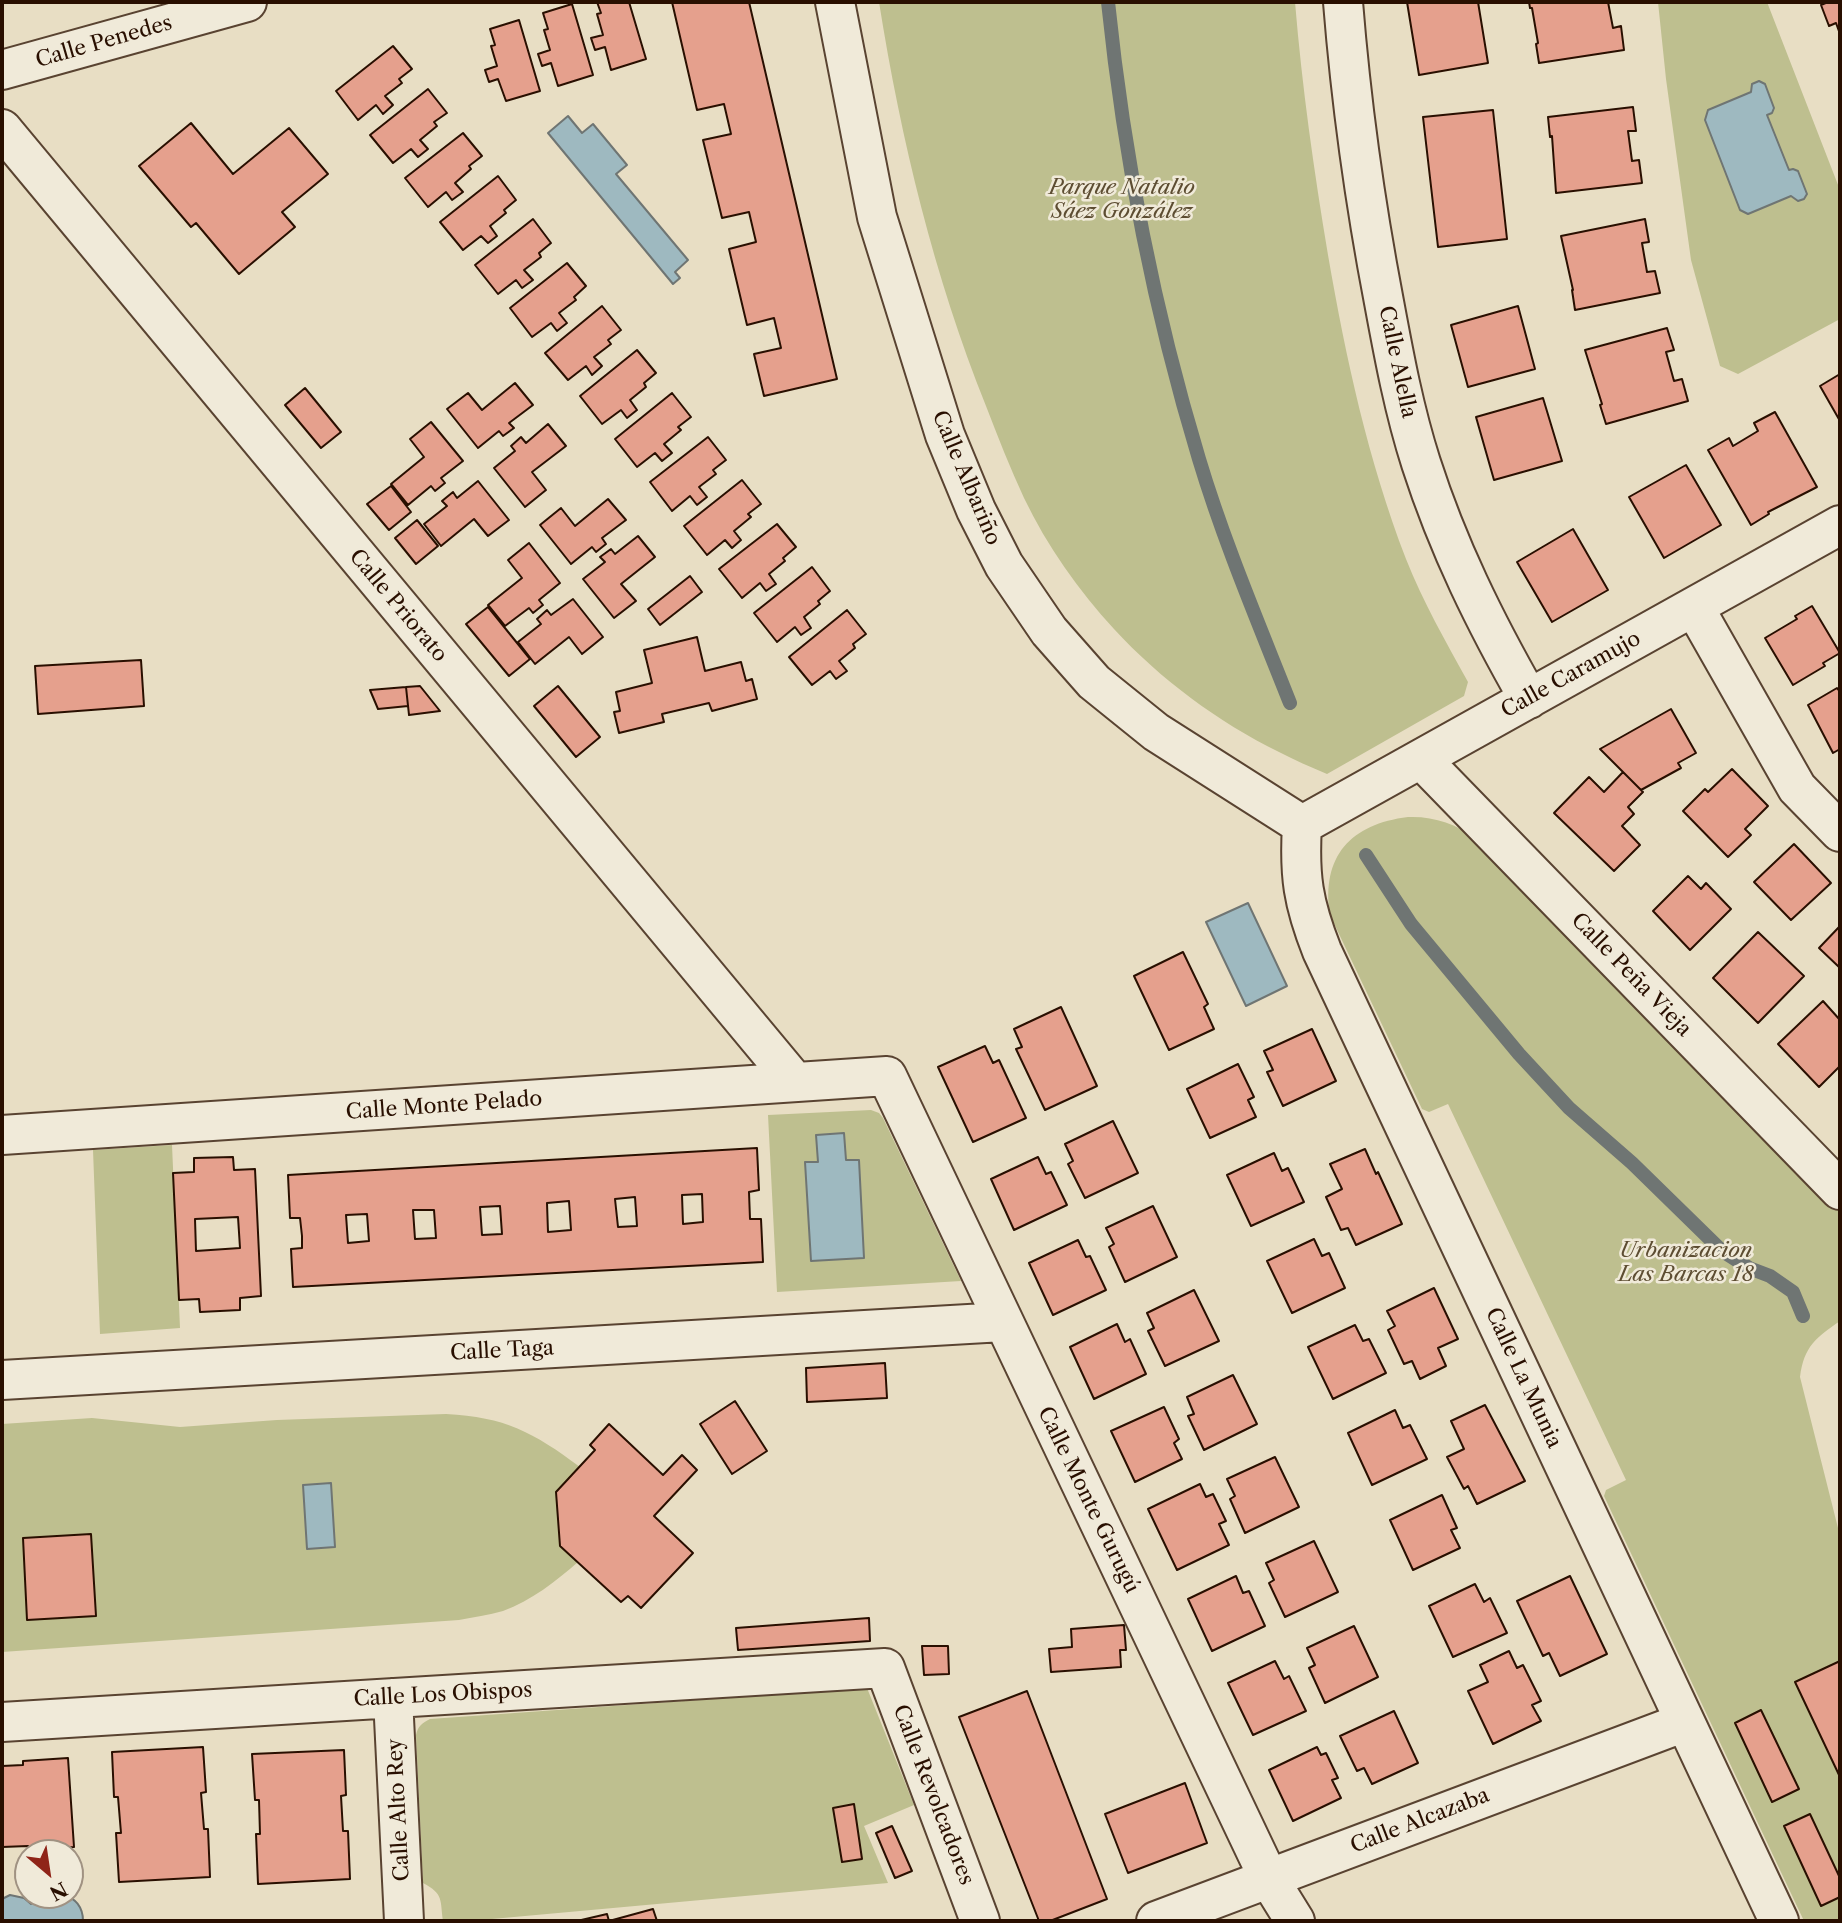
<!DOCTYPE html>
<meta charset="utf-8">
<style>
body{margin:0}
#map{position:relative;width:1842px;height:1923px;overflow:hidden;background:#e8dec4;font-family:"Libre Caslon Text",serif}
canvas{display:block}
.frame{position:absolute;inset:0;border:4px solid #290f00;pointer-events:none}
.north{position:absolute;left:14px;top:1839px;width:70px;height:70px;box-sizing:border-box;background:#f0ead9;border:2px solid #a09282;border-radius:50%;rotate:151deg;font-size:19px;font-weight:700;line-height:28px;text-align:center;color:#290f00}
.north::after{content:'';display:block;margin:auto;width:24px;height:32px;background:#8f2418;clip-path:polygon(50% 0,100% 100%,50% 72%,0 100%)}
</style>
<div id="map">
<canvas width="1842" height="1923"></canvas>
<div class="frame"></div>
<div class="north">N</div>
</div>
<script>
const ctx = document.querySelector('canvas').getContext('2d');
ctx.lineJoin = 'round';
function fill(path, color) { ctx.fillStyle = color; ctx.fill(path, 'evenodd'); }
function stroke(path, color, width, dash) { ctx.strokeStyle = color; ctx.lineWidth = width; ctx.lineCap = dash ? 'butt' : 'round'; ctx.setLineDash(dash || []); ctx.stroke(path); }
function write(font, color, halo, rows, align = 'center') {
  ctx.font = font + ' "Libre Caslon Text",serif'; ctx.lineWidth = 5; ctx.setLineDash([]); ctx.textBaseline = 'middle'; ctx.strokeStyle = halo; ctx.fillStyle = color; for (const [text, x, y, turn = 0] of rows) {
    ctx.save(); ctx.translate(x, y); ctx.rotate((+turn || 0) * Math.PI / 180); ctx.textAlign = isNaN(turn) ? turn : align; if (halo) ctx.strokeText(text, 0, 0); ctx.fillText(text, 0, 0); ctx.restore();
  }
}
fill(new Path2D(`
 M 879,2 L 1295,2 C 1302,87 1314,171 1328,255 C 1346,359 1368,460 1406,559 C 1423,602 1446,642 1468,682 L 1464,696 L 1327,774 C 1311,767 1294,760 1279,752 C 1218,722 1160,679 1114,629 C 1079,591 1047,546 1024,498 C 1010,468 998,437 986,406 C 934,276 901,140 879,2 Z
 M 1658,2 L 1767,2 L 1840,190 L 1840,319 L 1738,374 L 1720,366 L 1691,260 L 1666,79 Z
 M 1408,817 C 1434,816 1455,824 1476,838 L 1840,1211 L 1840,1321 C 1816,1338 1804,1346 1800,1377 L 1840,1536 L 1840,1921 L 1804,1921 L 1604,1496 L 1606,1490 L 1626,1480 L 1449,1106 L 1448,1104 L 1429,1112 L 1422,1109 L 1330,915 C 1321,856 1351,824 1408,817 Z
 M 871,1110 L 879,1113 L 883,1118 L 961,1281 L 777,1292 L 768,1115 Z
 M 172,1145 L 180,1328 L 100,1334 L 93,1150 Z
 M 446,1414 C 505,1417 533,1432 580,1467 L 556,1492 L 560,1545 L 578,1562 C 556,1581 531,1601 503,1611 C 489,1615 473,1617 459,1620 L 2,1652 L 2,1424 L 92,1418 L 180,1427 L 277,1420 ZM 91,1534 L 96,1615 L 27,1620 L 23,1539 Z
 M 867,1688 L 914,1805 L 864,1826 L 888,1883 L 470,1921 L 443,1921 C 440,1900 444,1894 423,1883 L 416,1735 C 418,1726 422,1723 430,1719 Z`), '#bebf8f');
const water = new Path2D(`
 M 1759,81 L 1765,84 L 1774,108 L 1772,113 L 1767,115 L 1789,170 L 1793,169 L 1798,171 L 1807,194 L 1804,199 L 1798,201 L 1791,196 L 1748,214 L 1740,210 L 1705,120 L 1708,110 L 1751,92 L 1752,84 Z
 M 568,116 L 582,133 L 593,124 L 627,165 L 616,174 L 688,260 L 675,272 L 680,278 L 673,284 L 548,133 Z
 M 1248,903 L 1287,986 L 1246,1006 L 1206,922 Z
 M 844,1133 L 846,1160 L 859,1160 L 864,1258 L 811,1261 L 805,1162 L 818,1162 L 816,1135 Z
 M 331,1483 L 335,1547 L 307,1549 L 303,1485 Z
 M 10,1895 L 24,1898 L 31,1904 C 50,1887 83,1892 83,1921 L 2,1921 L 2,1899 Z`);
fill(water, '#9eb9c0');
stroke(water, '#6f7573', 2);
stroke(new Path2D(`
 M 1108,2 C 1124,157 1154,310 1199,459 C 1224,542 1258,622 1290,703
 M 1366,855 L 1411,924 L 1519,1054 L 1569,1108 L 1632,1163 L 1721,1250 L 1749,1268 L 1770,1276 L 1793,1292 L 1803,1316`), '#6f7573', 14);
const building = new Path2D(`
 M 597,2 L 629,2 L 646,59 L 611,70 L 605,47 L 595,50 L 591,38 L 603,35 L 597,14 L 601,13 Z
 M 672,2 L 749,2 L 837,379 L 764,396 L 754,354 L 781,348 L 774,318 L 747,325 L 729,249 L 756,242 L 749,212 L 722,218 L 703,140 L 731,134 L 724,104 L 697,110 Z
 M 1407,2 L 1478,2 L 1488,63 L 1419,75 Z
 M 1529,2 L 1608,2 L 1613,28 L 1621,26 L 1624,50 L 1539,63 L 1536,44 L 1538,43 L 1532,8 L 1530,8 Z
 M 1828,2 L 1840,2 L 1840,34 L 1836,23 L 1829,26 L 1821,5 Z
 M 572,4 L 593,75 L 558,86 L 551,63 L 542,66 L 538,54 L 550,50 L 544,30 L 548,29 L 543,13 Z
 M 519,20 L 540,91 L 506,101 L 498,79 L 489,82 L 485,70 L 497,66 L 491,46 L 495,45 L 490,29 Z
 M 393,46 L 412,69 L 399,79 L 402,83 L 385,96 L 393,105 L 383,114 L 376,105 L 358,120 L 336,91 Z
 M 428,89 L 447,113 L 434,122 L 437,126 L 420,140 L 428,149 L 418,157 L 411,149 L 393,163 L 370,135 Z
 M 1633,107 L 1636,131 L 1628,131 L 1632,161 L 1639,160 L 1642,183 L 1556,193 L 1552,136 L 1550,137 L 1548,117 Z
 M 1493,110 L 1507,239 L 1438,247 L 1423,117 Z
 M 191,123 L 233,174 L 289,128 L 328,174 L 282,212 L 295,227 L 239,274 L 196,223 L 191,227 L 139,166 Z
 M 463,133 L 482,156 L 469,166 L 471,169 L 455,183 L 463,192 L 452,200 L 446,192 L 428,207 L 405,178 Z
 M 498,176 L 516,200 L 504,210 L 506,213 L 490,226 L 497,236 L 488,243 L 481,236 L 463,250 L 440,222 Z
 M 533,219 L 551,243 L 539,253 L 541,257 L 524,270 L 533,280 L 522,288 L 516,280 L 498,294 L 475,265 Z
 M 1645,219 L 1649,242 L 1642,243 L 1647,272 L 1655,271 L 1660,293 L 1575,310 L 1572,290 L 1573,290 L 1561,236 Z
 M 567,263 L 586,286 L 574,297 L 576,300 L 559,313 L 567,323 L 557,331 L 551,323 L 532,337 L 510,308 Z
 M 602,306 L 621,330 L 608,340 L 611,344 L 594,357 L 602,366 L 592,375 L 586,366 L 568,380 L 545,353 Z
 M 1518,306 L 1535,369 L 1468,387 L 1451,325 Z
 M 1667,328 L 1674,350 L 1666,352 L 1674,381 L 1682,379 L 1688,401 L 1606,424 L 1600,405 L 1602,404 L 1585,350 Z
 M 637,350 L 656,373 L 644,383 L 646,387 L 630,400 L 637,410 L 627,418 L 621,410 L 602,424 L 580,396 Z
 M 1840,374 L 1840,421 L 1820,386 Z
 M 515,383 L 533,405 L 509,423 L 514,428 L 503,436 L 499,431 L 478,448 L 447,409 L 468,393 L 482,410 Z
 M 305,388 L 341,432 L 321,448 L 285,405 Z
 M 672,393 L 691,417 L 678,427 L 681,430 L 664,444 L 672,453 L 662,461 L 655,453 L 637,467 L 615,439 Z
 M 1543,398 L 1562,461 L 1494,480 L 1476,417 Z
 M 1775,412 L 1817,487 L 1768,512 L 1769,514 L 1751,525 L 1708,450 L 1729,438 L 1733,446 L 1758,431 L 1754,423 Z
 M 431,422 L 463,461 L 441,478 L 445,483 L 435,491 L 431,486 L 408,505 L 391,484 L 424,457 L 410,439 Z
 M 548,424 L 566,446 L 532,472 L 546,490 L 525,507 L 494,468 L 515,451 L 511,446 L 521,437 L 526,443 Z
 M 708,437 L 726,460 L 713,470 L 716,474 L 699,487 L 707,497 L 697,505 L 690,496 L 672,511 L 650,482 Z
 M 1686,465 L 1721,525 L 1664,558 L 1629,497 Z
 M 742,480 L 761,504 L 748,514 L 751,517 L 734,531 L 741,540 L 732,548 L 725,540 L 707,555 L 684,526 Z
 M 478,481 L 509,520 L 488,536 L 474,519 L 441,546 L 424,524 L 447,506 L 442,501 L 453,492 L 457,498 Z
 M 391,486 L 411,512 L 389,530 L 367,504 Z
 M 608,499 L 626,520 L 602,538 L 606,544 L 596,552 L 592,547 L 571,564 L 540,525 L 561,508 L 575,526 Z
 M 417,520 L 438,546 L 416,564 L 395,538 Z
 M 777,524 L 796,547 L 783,558 L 785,561 L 769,574 L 776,584 L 766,591 L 760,583 L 742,598 L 719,569 Z
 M 1573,529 L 1608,590 L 1552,622 L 1517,562 Z
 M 638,536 L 655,557 L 621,584 L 636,601 L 614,618 L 583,579 L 605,562 L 600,557 L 611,549 L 615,554 Z
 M 529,543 L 560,583 L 539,600 L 543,605 L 533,613 L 529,608 L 505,626 L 488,605 L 522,578 L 508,560 Z
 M 812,567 L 830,591 L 818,601 L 820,604 L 804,617 L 811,628 L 801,635 L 795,627 L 777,642 L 754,613 Z
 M 690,576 L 702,592 L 660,625 L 648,609 Z
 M 573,599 L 603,637 L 582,654 L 569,637 L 535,664 L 518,642 L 541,624 L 537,619 L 547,610 L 551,615 Z
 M 1812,606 L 1840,653 L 1823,663 L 1825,666 L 1793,685 L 1765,638 L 1797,619 L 1795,616 Z
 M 488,607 L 530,659 L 509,676 L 466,624 Z
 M 847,610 L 866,634 L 853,644 L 855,648 L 839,661 L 847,671 L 836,679 L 830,671 L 812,685 L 789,657 Z
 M 697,637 L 705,671 L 741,662 L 746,681 L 752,679 L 757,699 L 712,711 L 709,703 L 662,714 L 664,722 L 619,733 L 614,712 L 620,711 L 616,692 L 652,683 L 644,650 Z
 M 141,660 L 144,706 L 38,714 L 35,666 Z
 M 420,686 L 440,711 L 409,715 L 406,687 Z
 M 558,686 L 600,737 L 576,757 L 534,706 Z
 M 406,687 L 408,706 L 378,709 L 370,690 Z
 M 1837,688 L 1840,692 L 1840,749 L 1833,753 L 1808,705 Z
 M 1671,709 L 1696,753 L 1678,763 L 1681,768 L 1641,790 L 1600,749 Z
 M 1732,769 L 1768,806 L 1745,829 L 1751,835 L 1728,857 L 1683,811 L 1705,789 L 1708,792 Z
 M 1623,772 L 1643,792 L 1628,807 L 1634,814 L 1622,826 L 1640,845 L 1614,871 L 1554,813 L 1589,777 L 1604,792 Z
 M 1794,844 L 1831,883 L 1791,920 L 1754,882 Z
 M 1688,876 L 1701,889 L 1706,883 L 1731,909 L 1690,950 L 1653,911 Z
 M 1840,926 L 1840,968 L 1819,948 Z
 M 1758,932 L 1804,976 L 1758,1023 L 1713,978 Z
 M 1183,952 L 1208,1004 L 1204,1007 L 1214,1029 L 1169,1050 L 1134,976 Z
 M 1823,1001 L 1840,1020 L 1840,1066 L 1819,1087 L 1778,1044 Z
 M 1061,1007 L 1097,1086 L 1045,1110 L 1016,1049 L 1022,1047 L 1014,1029 Z
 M 1312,1029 L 1336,1081 L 1283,1106 L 1267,1072 L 1273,1070 L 1264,1051 Z
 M 985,1046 L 993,1063 L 999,1060 L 1026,1118 L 973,1142 L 938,1067 Z
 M 1238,1064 L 1254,1097 L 1248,1100 L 1256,1117 L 1210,1138 L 1187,1089 Z
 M 1113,1121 L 1138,1173 L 1085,1198 L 1068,1164 L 1073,1161 L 1065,1144 Z
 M 757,1148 L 759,1190 L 749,1192 L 750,1219 L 761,1219 L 763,1262 L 293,1287 L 291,1249 L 302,1248 L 302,1236 L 300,1218 L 290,1218 L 288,1175 ZM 702,1194 L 703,1222 L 683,1224 L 682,1195 ZM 635,1197 L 637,1226 L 618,1227 L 615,1199 ZM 569,1201 L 571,1230 L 548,1232 L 547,1203 ZM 500,1206 L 502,1234 L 482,1235 L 480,1207 ZM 413,1210 L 434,1210 L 436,1238 L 415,1239 ZM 367,1214 L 369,1241 L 348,1243 L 346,1215 Z
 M 1365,1149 L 1376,1174 L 1378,1172 L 1402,1224 L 1356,1245 L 1348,1228 L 1341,1230 L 1326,1197 L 1342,1189 L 1330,1164 Z
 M 1274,1153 L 1282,1171 L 1288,1168 L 1304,1202 L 1251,1226 L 1227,1175 Z
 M 233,1157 L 234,1170 L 255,1169 L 261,1296 L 240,1298 L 240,1310 L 200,1312 L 199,1299 L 179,1300 L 173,1173 L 194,1172 L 194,1158 ZM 238,1217 L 240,1248 L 196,1251 L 195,1219 Z
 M 1038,1157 L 1046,1174 L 1051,1172 L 1067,1205 L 1014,1230 L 991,1179 Z
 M 1153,1206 L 1177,1257 L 1125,1282 L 1109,1247 L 1114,1244 L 1106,1228 Z
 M 1314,1239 L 1322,1256 L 1329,1253 L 1345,1288 L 1292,1313 L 1267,1261 Z
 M 1078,1240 L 1086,1257 L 1090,1256 L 1106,1290 L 1053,1315 L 1029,1263 Z
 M 1434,1288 L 1458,1339 L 1438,1348 L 1446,1366 L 1420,1379 L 1412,1361 L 1404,1364 L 1388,1330 L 1395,1326 L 1387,1311 Z
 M 1194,1290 L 1219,1341 L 1165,1366 L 1148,1331 L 1154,1328 L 1147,1313 Z
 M 1117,1324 L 1125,1342 L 1130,1339 L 1146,1374 L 1094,1399 L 1070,1347 Z
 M 1355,1325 L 1363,1341 L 1369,1339 L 1386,1373 L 1333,1399 L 1308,1347 Z
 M 885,1363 L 887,1398 L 807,1402 L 806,1368 Z
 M 1233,1375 L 1257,1424 L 1204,1450 L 1188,1416 L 1194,1414 L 1187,1397 Z
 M 735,1401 L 767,1451 L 732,1474 L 700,1424 Z
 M 1485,1405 L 1525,1481 L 1477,1504 L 1468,1486 L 1464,1489 L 1447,1457 L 1464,1449 L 1451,1421 Z
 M 1164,1407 L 1179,1439 L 1174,1443 L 1182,1459 L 1135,1482 L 1111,1431 Z
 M 1395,1410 L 1403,1428 L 1410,1425 L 1427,1459 L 1372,1485 L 1348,1433 Z
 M 609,1424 L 663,1475 L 682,1455 L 697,1470 L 654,1516 L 693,1553 L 641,1608 L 628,1596 L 621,1602 L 560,1546 L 556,1492 L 595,1450 L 590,1445 Z
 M 1275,1457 L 1299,1507 L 1245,1533 L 1230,1499 L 1235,1496 L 1227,1479 Z
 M 1200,1484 L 1206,1497 L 1213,1494 L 1226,1521 L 1219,1524 L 1229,1545 L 1177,1570 L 1148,1509 Z
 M 1442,1495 L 1457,1528 L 1451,1530 L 1460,1548 L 1413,1570 L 1390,1520 Z
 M 91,1534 L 96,1616 L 27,1620 L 23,1538 Z
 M 1314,1541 L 1338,1592 L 1285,1617 L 1269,1583 L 1274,1580 L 1266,1563 Z
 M 1236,1576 L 1243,1593 L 1249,1591 L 1265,1626 L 1212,1651 L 1188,1599 Z
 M 1570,1576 L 1607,1654 L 1560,1676 L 1549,1653 L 1543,1656 L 1517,1601 Z
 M 1475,1584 L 1484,1602 L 1490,1598 L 1507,1633 L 1453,1657 L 1429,1606 Z
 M 869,1618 L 870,1641 L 738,1650 L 736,1628 Z
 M 1124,1625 L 1126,1650 L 1120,1650 L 1121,1667 L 1051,1672 L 1049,1649 L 1072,1647 L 1071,1629 Z
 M 1354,1626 L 1378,1677 L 1325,1703 L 1309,1668 L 1315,1665 L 1307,1648 Z
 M 922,1646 L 948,1646 L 949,1674 L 924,1675 Z
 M 1509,1651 L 1517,1668 L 1523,1665 L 1541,1701 L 1532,1705 L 1541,1721 L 1493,1744 L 1468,1691 L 1488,1682 L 1480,1665 Z
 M 1275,1661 L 1284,1679 L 1289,1676 L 1306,1711 L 1253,1735 L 1228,1683 Z
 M 1840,1661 L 1840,1777 L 1795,1682 Z
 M 1027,1691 L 1107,1899 L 1050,1921 L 1039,1921 L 959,1717 Z
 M 1761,1710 L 1799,1789 L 1772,1802 L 1735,1723 Z
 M 1394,1711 L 1418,1763 L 1372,1784 L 1364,1768 L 1357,1771 L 1340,1736 Z
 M 203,1747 L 206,1792 L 201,1793 L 204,1829 L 208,1829 L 210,1877 L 119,1882 L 116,1833 L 121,1833 L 118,1797 L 114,1797 L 112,1752 Z
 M 1317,1747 L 1321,1755 L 1326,1753 L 1338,1778 L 1332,1780 L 1341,1798 L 1293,1821 L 1269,1770 Z
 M 344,1750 L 346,1795 L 341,1796 L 343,1831 L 348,1831 L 350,1879 L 258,1884 L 256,1834 L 260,1834 L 259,1800 L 255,1800 L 252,1754 Z
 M 68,1758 L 74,1847 L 28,1850 L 28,1846 L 2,1847 L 2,1766 L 23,1765 L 23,1761 Z
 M 1185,1783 L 1207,1843 L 1128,1873 L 1105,1814 Z
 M 854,1804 L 862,1859 L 842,1862 L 833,1808 Z
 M 1810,1814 L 1840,1878 L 1840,1897 L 1821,1906 L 1784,1826 Z
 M 892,1826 L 912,1871 L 895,1878 L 876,1833 Z
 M 653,1909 L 657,1921 L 577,1921 L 607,1914 L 609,1921 Z`);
fill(building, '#e5a08d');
stroke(building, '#290f00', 2);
const minor = new Path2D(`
 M 835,2 L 877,217 L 945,435 L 976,510 L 1004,565 L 1049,631 L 1094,682 L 1156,732 L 1302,825
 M 1343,2 C 1351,102 1365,203 1384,302 C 1394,356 1404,410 1421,463 C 1448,547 1485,622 1529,699
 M 2,70 L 247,2
 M 2,129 L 795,1082
 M 1694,607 L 1797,788 L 1840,832
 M 1421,759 L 1840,1190
 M 1302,825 C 1299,876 1303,903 1322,951 L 1779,1921
 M 1302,825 L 1840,525
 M 2,1135 L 887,1076 L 1269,1879 L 1295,1921
 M 2,1380 L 1003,1322
 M 393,1698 L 404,1921
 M 2,1722 L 885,1668 L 980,1921
 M 1156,1921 L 1685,1722`);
stroke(minor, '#594331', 42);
stroke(minor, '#f0ead9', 38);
write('21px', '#290f00', '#f0ead9', [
 ["Calle Penedes",104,42,-16],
 ["Calle Alella",1397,362,78],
 ["Calle Albariño",966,478,67],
 ["Calle Priorato",398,606,50],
 ["Calle Caramujo",1571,675,-29],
 ["Calle Peña Vieja",1631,975,46],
 ["Calle Monte Pelado",444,1106,-4],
 ["Calle Taga",502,1351,-3],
 ["Calle La Munia",1523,1378,65],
 ["Calle Monte Gurugú",1088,1500,64],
 ["Calle Los Obispos",443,1695,-3],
 ["Calle Revolcadores",933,1795,69],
 ["Calle Alto Rey",399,1810,-93],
 ["Calle Alcazaba",1420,1821,-21]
]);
write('italic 21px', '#5d4d32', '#f0ead9', [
 ["Parque Natalio",1122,188],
 ["Sáez González",1122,212],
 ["Urbanizacion",1686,1251],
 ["Las Barcas 18",1686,1275]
]);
</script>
